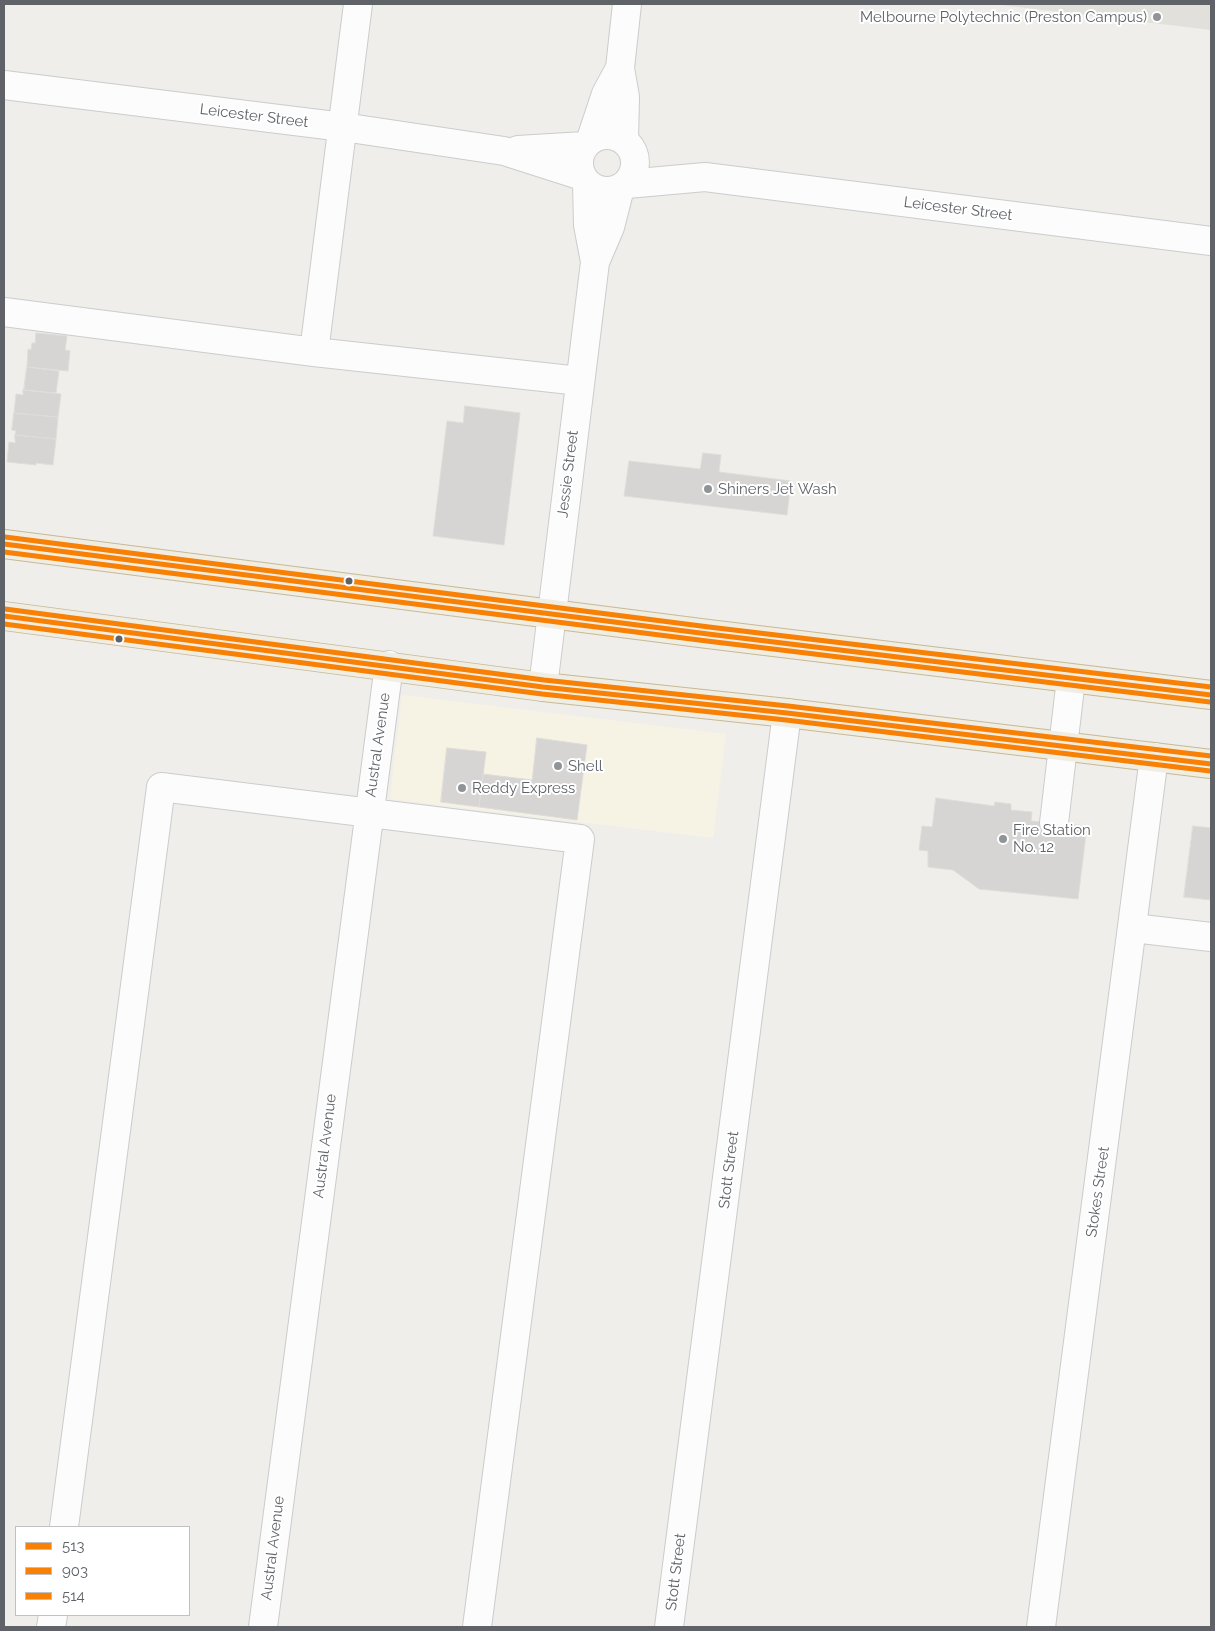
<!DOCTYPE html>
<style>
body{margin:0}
#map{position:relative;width:1215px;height:1631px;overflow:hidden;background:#efeeea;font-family:Raleway,sans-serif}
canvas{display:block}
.frame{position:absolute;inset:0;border:5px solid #5f6368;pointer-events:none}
.legend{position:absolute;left:15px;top:1526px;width:175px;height:90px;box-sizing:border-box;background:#fff;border:1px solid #bfc1c3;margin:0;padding:6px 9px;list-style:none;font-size:15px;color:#5f6368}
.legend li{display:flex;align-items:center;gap:10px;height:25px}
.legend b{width:25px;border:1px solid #bfc1c3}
</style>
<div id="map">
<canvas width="1215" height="1631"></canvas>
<div class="frame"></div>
<ul class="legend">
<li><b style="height:6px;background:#f78005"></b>513</li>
<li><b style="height:6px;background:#f78005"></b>903</li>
<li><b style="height:6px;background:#f78005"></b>514</li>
</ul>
</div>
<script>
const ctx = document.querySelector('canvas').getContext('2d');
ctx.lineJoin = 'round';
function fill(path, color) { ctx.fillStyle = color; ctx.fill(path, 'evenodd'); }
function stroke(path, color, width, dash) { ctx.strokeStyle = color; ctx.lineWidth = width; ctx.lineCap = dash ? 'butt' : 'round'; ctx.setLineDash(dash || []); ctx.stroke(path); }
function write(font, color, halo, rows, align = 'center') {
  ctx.font = font + ' Raleway,sans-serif'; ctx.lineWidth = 4; ctx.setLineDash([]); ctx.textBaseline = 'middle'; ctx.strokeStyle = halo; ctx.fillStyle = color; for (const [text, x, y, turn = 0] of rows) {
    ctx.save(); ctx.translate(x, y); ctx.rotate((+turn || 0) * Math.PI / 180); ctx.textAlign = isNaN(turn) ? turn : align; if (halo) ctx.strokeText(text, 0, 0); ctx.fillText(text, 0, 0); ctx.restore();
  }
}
fill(new Path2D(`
 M 402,695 L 726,734 L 713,838 L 390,799 Z`), '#f7f3e4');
fill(new Path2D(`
 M 993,4 L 1211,4 L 1211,30 Z`), '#e2e0da');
const building = new Path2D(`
 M 36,333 L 67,336 L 65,350 L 70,351 L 68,371 L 27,367 L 28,349 L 31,350 L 32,343 L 35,343 Z
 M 27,367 L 59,371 L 56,393 L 24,390 Z
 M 23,390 L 61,394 L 58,417 L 14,413 L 16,394 L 23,395 Z
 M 465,406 L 520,413 L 504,545 L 433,536 L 447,421 L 463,423 Z
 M 14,413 L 58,417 L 56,439 L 15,435 L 16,431 L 12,430 Z
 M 15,435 L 56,439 L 53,465 L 36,463 L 36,465 L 7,462 L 9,442 L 15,443 Z
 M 703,453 L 721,455 L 719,472 L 791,481 L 787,515 L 624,496 L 629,461 L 700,469 Z
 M 537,738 L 587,745 L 577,820 L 479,807 L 483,774 L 532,780 Z
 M 447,748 L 486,752 L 479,807 L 441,802 Z
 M 936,798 L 994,806 L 995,802 L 1011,804 L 1011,810 L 1032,812 L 1031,821 L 1087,826 L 1078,899 L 979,889 L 953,870 L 928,867 L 928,851 L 919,850 L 922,826 L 932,827 Z
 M 1193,826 L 1211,828 L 1211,900 L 1184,897 Z`);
fill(building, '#d6d5d3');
stroke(building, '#deddd9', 1);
const minor = new Path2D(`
 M 4,85 L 343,127 L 504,151 L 582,176
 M579 163a28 28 0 1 1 56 0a28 28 0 1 1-56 0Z
 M 591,139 L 606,94 L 620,68
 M 624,140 L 625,97 L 620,68 L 627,4
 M 518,150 L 584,146
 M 587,184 L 588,225 L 595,262
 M 627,184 L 705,177 L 1211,241
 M 4,312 L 314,352 L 580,381
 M 314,352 L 358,4
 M 543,687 L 595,262 L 610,227 L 620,188
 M 1054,823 L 1071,679
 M 1133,928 L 1211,937
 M 64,1527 L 161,787 L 580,839 L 477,1627
 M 51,1627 L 53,1615
 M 263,1627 L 389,665
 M 669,1627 L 787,713
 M 1041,1627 L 1154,757`);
const highway = new Path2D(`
 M 4,544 L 708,634 L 1211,695
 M 4,616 L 543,687 L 787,713 L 1211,764`);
stroke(minor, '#cbcccc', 30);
stroke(highway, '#c8b996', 30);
stroke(minor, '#fdfcfc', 28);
stroke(highway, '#f0ede3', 28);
stroke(new Path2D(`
 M 4,544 L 708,634 L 1211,695
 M 4,616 L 543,687 L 787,713 L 1211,764`), '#f78005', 5);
stroke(new Path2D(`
 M 4,552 L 707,641 L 1210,702
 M 4,624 L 542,694 L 786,720 L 1210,771`), '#f78005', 5);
stroke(new Path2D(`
 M 5,537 L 709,627 L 1211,687
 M 5,609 L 544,680 L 788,706 L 1211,756`), '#f78005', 5);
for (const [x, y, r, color] of [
 [1157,17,5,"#919496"],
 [708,489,5,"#919496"],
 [349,581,4.5,"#5f6368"],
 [119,639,4.5,"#5f6368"],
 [558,766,5,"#919496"],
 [462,788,5,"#919496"],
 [1003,839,5,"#919496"]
]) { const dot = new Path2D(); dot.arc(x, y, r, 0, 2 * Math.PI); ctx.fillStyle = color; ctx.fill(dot); stroke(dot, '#fff', 2); }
write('15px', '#5f6368', '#fff', [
 ["Melbourne Polytechnic (Preston Campus)",1147,17,"right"],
 ["Shiners Jet Wash",718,489],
 ["Shell",568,766],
 ["Reddy Express",472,788],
 ["Fire Station",1013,830],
 ["No. 12",1013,847]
], 'left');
write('15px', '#5f6368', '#fff', [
 ["Leicester Street",254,116,7],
 ["Leicester Street",958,209,7],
 ["Jessie Street",568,474,-83],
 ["Austral Avenue",378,745,-82],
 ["Austral Avenue",325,1146,-83],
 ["Stott Street",729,1170,-83],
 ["Stokes Street",1098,1192,-82],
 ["Austral Avenue",273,1548,-83],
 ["Stott Street",676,1572,-83]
]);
</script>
